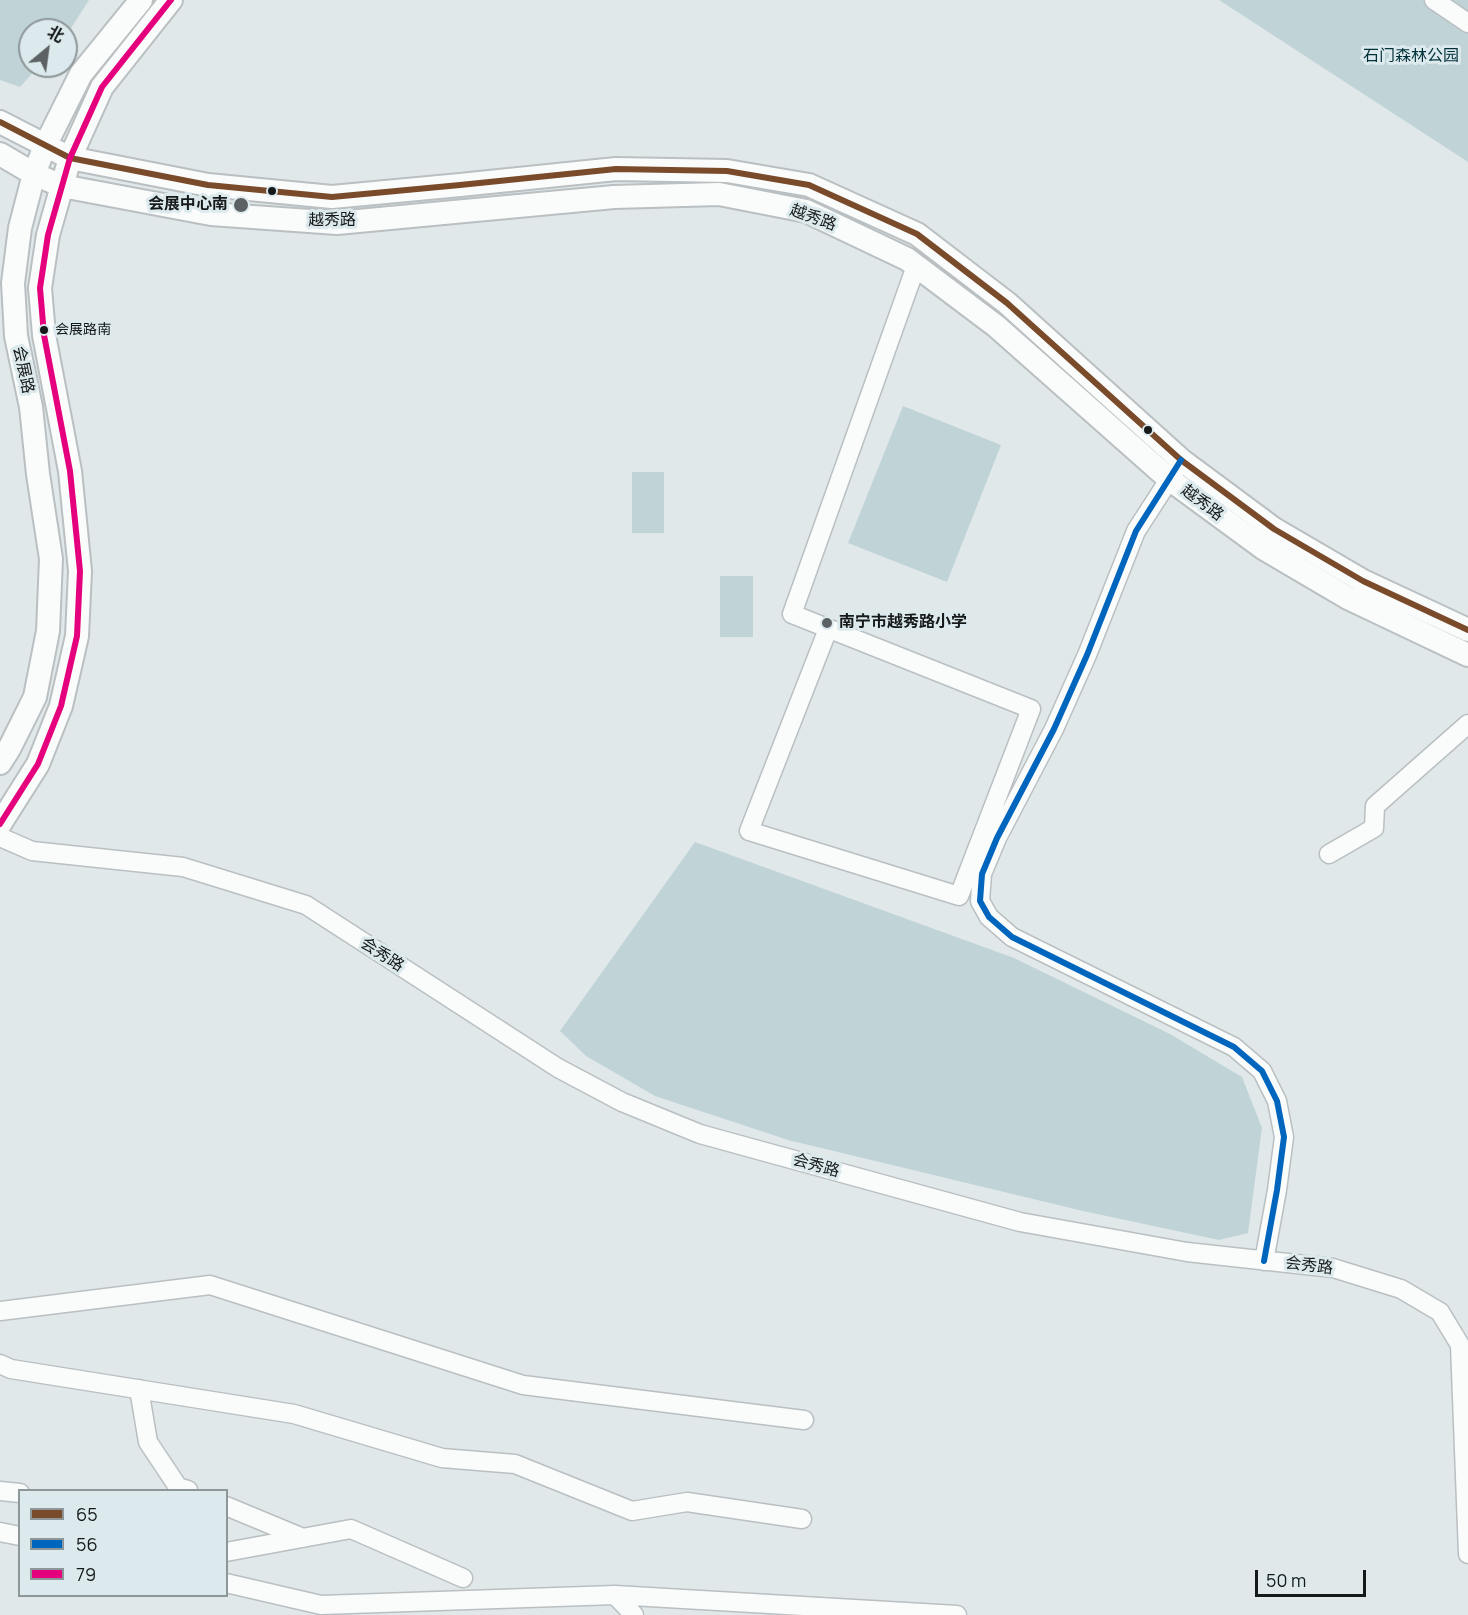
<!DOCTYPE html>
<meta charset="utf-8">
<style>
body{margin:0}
#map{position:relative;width:1468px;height:1615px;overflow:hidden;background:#e0e8ea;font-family:Manrope,"Noto Sans SC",sans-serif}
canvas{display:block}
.legend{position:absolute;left:18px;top:1489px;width:210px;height:108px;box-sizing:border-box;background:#ddeaed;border:2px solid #8d9699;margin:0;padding:8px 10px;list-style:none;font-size:18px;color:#15191a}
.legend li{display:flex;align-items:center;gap:12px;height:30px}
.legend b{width:30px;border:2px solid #8d9699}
.north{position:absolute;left:18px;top:18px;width:60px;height:60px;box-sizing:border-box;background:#ddeaed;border:2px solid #8d9699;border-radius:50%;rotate:29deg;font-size:16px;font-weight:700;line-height:24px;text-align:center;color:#15191a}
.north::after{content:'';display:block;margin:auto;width:21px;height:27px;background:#5c6163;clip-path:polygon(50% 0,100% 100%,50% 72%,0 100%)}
.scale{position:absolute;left:1255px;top:1570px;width:111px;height:27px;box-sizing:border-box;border:3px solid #15191a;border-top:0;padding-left:8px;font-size:18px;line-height:21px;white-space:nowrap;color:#15191a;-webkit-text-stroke:4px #ddeaed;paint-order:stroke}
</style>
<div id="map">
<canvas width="1468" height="1615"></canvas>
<ul class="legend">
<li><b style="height:8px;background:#7a4b2a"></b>65</li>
<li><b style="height:8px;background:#0065bd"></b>56</li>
<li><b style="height:8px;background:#e5007d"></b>79</li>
</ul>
<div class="north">北</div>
<div class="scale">50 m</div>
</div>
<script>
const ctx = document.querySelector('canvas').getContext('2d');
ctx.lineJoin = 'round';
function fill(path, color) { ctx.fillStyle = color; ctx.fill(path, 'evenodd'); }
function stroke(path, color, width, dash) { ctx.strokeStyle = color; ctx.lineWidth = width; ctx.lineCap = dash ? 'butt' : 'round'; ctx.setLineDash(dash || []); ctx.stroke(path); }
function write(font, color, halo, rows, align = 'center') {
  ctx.font = font + ' Manrope,"Noto Sans SC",sans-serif'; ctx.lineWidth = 6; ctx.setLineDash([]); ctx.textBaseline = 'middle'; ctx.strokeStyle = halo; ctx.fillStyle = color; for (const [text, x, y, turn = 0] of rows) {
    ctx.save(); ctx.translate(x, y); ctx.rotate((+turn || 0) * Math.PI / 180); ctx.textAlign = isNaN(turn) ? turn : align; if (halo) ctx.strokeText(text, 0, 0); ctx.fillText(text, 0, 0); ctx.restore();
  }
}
fill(new Path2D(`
 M 0,0 L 89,0 L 66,36 L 66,30 L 30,30 L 30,66 L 39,66 L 20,87 L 0,80 Z
 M 1219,0 L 1468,0 L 1468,162 Z
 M 903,406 L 1001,445 L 947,582 L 848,543 Z
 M 632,472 L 664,472 L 664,533 L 632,533 Z
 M 720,576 L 753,576 L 753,637 L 720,637 Z
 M 695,842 L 1014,958 L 1170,1034 L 1242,1077 L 1262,1128 L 1248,1233 L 1219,1240 L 1083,1211 L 788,1140 L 655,1096 L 586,1056 L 560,1031 Z`), '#c0d4d8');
const minor = new Path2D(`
 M 1434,0 L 1468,23
 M 1176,469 L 1136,531 L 1087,655 L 1054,729 L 997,838 L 982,874 L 980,901 L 989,917 L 1012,937 L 1234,1047 L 1262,1071 L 1277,1101 L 1284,1137 L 1277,1190 L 1264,1261
 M 828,629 L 749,831 L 959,896 L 1031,709 L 792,614 L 916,266
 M 0,837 L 32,851 L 183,867 L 306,905 L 558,1068 L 622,1102 L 700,1134 L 1020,1222 L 1187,1252 L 1333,1268 L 1401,1289 L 1440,1312 L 1460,1345 L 1468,1554
 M 1329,854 L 1374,828 L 1375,806 L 1468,724
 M 0,1311 L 210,1285 L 523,1385 L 804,1420
 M 0,1364 L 11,1369 L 294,1414 L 442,1458 L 515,1464 L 632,1511 L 687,1502 L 802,1519
 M 139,1389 L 148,1442 L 178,1487 L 188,1490
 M 0,1491 L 20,1493
 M 226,1506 L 303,1538
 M 0,1532 L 20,1536
 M 226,1552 L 351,1529 L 463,1578
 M 226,1583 L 321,1605 L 615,1595 L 957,1615
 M 615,1595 L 634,1615`);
const major = new Path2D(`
 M 0,122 L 70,158 L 208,185 L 332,197 L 460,185 L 616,169 L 727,171 L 809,185 L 917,234 L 1007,303 L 1181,460 L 1274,529 L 1363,581 L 1468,630
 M 0,154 L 34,174 L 62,186 L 211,214 L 337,223 L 614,197 L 719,194 L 806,211 L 907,259 L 996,326 L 1169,479 L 1263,548 L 1348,598 L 1468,655
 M 0,763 L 9,749 L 35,697 L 48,631 L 51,559 L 38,474 L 31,407 L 16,336 L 13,283 L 20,228 L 34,174 L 45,146 L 81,74 L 141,0
 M 0,824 L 38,764 L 61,706 L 77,636 L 80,571 L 70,471 L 44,335 L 40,288 L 48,235 L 70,158 L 102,87 L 171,0`);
stroke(minor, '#babfc1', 21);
stroke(major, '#babfc1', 26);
stroke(minor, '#fafcfc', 18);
stroke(major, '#fafcfc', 22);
stroke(new Path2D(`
 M 0,122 L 70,158 L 208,185 L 332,197 L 460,185 L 616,169 L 727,171 L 809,185 L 917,234 L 1007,303 L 1181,460 L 1274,529 L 1363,581 L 1468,630`), '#7a4b2a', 6);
stroke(new Path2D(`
 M 1181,460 L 1136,531 L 1087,655 L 1054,729 L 997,838 L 982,874 L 980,901 L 989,917 L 1012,937 L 1234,1047 L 1262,1071 L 1277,1101 L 1284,1137 L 1277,1190 L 1264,1261`), '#0065bd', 6);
stroke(new Path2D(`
 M 0,824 L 38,764 L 61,706 L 77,636 L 80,571 L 70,471 L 44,335 L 40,288 L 48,235 L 70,158 L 102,87 L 171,0`), '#e5007d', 6);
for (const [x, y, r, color] of [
 [272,191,5,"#15191a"],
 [241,205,8,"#5c6163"],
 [44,330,5,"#15191a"],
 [1148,430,5,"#15191a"],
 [827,623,6,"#5c6163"]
]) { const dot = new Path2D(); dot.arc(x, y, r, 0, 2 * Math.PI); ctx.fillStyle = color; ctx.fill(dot); stroke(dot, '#ddeaed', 2); }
write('14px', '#15191a', '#ddeaed', [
 ["会展路南",55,330]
], 'left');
write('16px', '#003038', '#ddeaed', [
 ["石门森林公园",1411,57]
]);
write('bold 16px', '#15191a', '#ddeaed', [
 ["会展中心南",228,205],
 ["南宁市越秀路小学",839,623,"left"]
], 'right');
write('16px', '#15191a', '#ddeaed', [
 ["越秀路",813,218,20],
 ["越秀路",332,221],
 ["会展路",23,370,78],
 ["越秀路",1202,503,37],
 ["会秀路",382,955,33],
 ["会秀路",816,1166,15],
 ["会秀路",1309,1266,7]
]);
</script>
